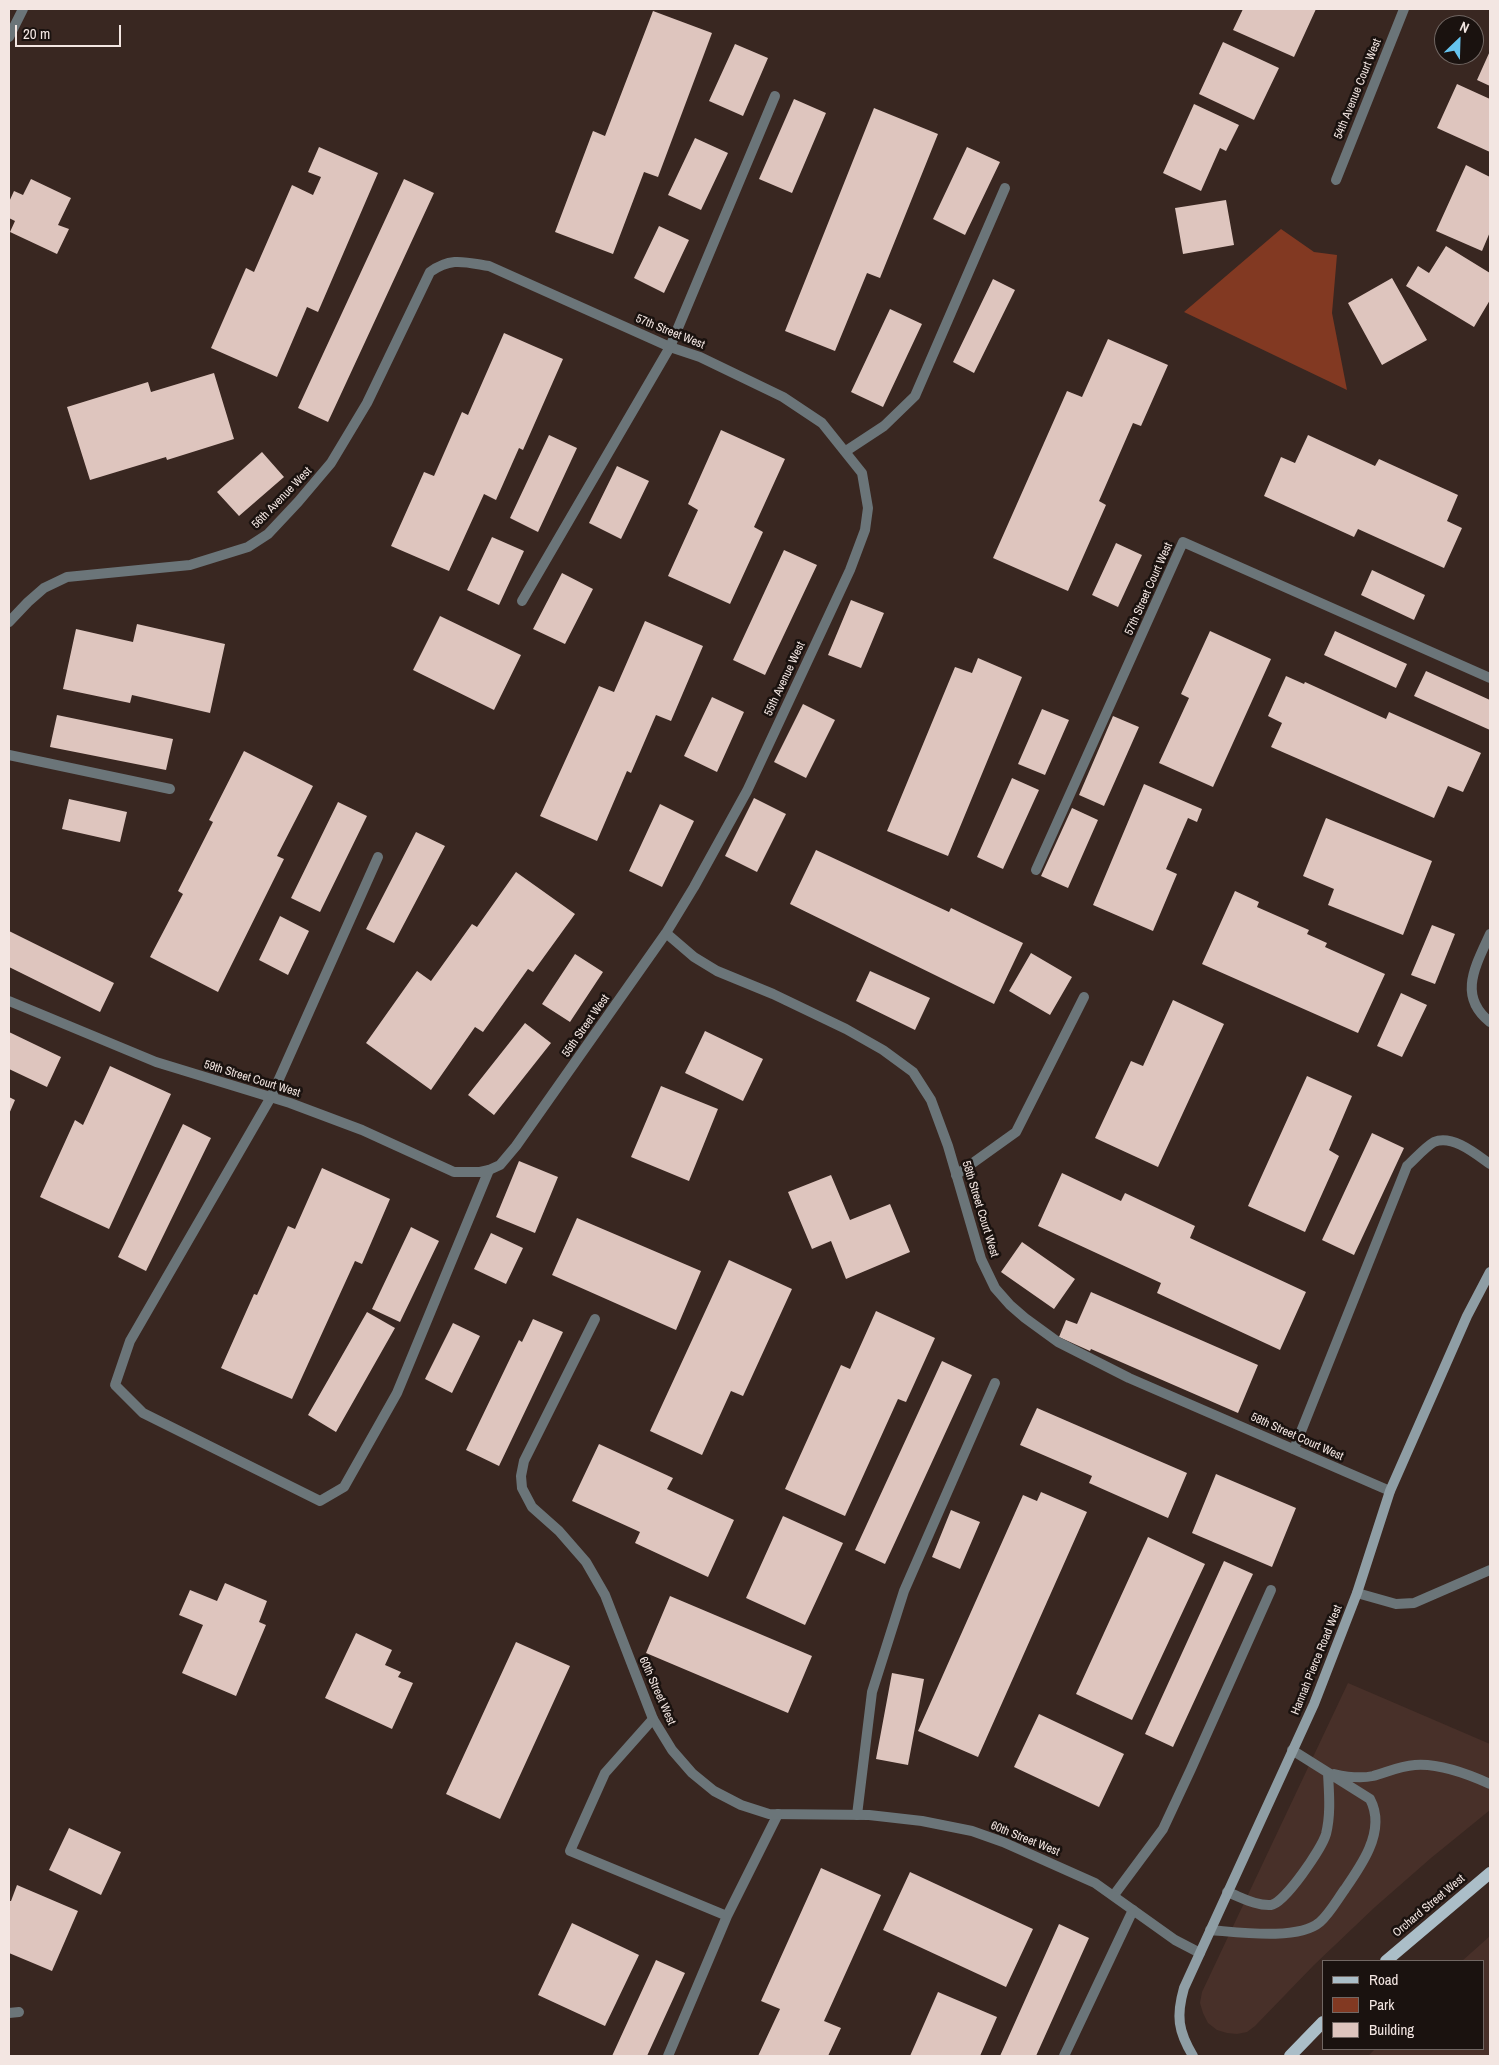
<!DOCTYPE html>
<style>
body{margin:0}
#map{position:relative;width:1499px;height:2065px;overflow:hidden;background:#392721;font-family:"Archivo Narrow",sans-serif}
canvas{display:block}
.frame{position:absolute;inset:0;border:10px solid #f3e6e2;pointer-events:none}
.legend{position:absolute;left:1322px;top:1960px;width:162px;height:90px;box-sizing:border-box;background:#1a120f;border:1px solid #716763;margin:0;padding:6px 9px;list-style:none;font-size:15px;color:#f3e6e2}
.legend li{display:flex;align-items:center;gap:10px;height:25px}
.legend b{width:25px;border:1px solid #716763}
.north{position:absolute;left:1434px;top:15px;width:50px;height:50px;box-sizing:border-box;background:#1a120f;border:1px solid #716763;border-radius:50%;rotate:24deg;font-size:14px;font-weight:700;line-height:20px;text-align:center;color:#f3e6e2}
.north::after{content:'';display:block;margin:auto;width:18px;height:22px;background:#66c4ef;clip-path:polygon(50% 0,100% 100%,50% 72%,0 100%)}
.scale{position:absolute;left:15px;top:25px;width:106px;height:22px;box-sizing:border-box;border:2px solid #f3e6e2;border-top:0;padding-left:6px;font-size:15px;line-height:18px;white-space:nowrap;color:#f3e6e2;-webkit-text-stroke:4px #1a120f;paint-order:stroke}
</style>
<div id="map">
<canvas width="1499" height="2065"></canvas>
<div class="frame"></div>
<ul class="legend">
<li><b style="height:6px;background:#abbec8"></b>Road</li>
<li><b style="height:14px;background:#823922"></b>Park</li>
<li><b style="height:14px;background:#dec5be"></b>Building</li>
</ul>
<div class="north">N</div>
<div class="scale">20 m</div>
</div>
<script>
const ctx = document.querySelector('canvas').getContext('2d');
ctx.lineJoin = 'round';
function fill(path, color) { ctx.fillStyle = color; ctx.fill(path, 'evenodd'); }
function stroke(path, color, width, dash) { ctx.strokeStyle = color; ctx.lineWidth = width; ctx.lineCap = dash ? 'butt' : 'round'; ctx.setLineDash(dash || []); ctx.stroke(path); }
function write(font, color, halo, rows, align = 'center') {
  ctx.font = font + ' "Archivo Narrow",sans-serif'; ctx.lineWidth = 5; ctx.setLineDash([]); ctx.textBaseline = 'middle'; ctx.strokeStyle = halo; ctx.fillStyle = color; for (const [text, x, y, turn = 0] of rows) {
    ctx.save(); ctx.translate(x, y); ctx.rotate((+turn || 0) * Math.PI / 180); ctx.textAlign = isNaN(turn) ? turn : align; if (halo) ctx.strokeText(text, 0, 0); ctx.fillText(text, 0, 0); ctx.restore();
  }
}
fill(new Path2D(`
 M 1348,1683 L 1490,1744 L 1490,1810 L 1431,1858 L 1375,1907 L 1314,1965 L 1255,2026 L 1247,2032 L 1237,2034 L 1227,2033 L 1217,2030 L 1208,2023 L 1203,2013 L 1200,2003 L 1202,1992 Z
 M 1490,1936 L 1490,2056 L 1368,2056 L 1375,2049 L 1483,2049 L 1483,1961 L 1462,1961 Z`), '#483029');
fill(new Path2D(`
 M 1281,229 L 1314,252 L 1337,255 L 1332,313 L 1347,390 L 1184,312 Z`), '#823922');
fill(new Path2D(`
 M 1243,9 L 1316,9 L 1294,57 L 1233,30 Z
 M 653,11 L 712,33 L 658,177 L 644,172 L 613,254 L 555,232 L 593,131 L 605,136 Z
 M 1223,42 L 1279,68 L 1254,120 L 1199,94 Z
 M 735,44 L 768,58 L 743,116 L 709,101 Z
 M 1490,51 L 1490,86 L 1477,80 Z
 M 1457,84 L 1490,99 L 1490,152 L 1437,128 Z
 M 794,99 L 826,113 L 792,193 L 759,179 Z
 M 1194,104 L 1239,125 L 1226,151 L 1220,148 L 1201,191 L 1163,173 Z
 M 874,108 L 938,134 L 880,278 L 867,273 L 835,351 L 785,331 Z
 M 695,138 L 728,153 L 701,210 L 668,195 Z
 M 319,147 L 378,173 L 318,312 L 307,307 L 277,377 L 211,348 L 246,268 L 254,272 L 292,185 L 313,195 L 321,177 L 308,172 Z
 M 967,147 L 1000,162 L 965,235 L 933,219 Z
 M 1466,165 L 1490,177 L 1490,232 L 1482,251 L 1436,231 Z
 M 31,179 L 71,198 L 58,225 L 69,229 L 57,254 L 10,232 L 15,221 L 9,218 L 9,202 L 14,191 L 23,195 Z
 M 404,179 L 434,193 L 328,422 L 298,408 Z
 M 1226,200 L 1234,245 L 1183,254 L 1175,208 Z
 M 659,226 L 689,240 L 664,293 L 634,278 Z
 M 1446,246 L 1490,273 L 1490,300 L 1474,327 L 1406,286 L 1418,266 L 1429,273 Z
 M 1392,278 L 1427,340 L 1382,365 L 1348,303 Z
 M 993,279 L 1015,290 L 974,373 L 953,362 Z
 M 890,309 L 922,324 L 883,407 L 851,392 Z
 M 504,333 L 563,359 L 523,450 L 519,448 L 496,500 L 484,494 L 449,571 L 391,546 L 424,472 L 434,476 L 462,412 L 468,415 Z
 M 1108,339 L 1168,365 L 1141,426 L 1133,423 L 1099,501 L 1106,505 L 1068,591 L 993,558 L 1067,391 L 1082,397 Z
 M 214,373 L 234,439 L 167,460 L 166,457 L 90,480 L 67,407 L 148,382 L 151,392 Z
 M 721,430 L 785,459 L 754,527 L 763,532 L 730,604 L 668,576 L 698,510 L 688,504 Z
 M 549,435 L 577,448 L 538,532 L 510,518 Z
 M 1308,435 L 1375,466 L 1379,459 L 1458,495 L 1447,521 L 1462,528 L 1444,568 L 1358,529 L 1354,537 L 1264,496 L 1281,457 L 1295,463 Z
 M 262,452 L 284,477 L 239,516 L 217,492 Z
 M 617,466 L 649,481 L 621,539 L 589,523 Z
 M 492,537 L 524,551 L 499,605 L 467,590 Z
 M 1116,543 L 1142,555 L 1118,607 L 1092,595 Z
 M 784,550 L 817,565 L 765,675 L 733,660 Z
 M 1372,570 L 1425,595 L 1414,620 L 1361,595 Z
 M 562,573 L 593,589 L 565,644 L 533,629 Z
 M 851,600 L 884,613 L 861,668 L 828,655 Z
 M 440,616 L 521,655 L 494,710 L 413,670 Z
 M 645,621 L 703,646 L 671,721 L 656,715 L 631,773 L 627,771 L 597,841 L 540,816 L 599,686 L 614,692 Z
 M 137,624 L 225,644 L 210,713 L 132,695 L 130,703 L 63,689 L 76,629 L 133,642 Z
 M 1210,631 L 1271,659 L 1213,787 L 1159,763 L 1189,698 L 1181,694 Z
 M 1335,631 L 1407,664 L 1396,688 L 1324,655 Z
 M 978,658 L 1022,677 L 948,856 L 887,831 L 955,667 L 972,673 Z
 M 1426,671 L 1490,700 L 1490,730 L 1414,696 Z
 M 1286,676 L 1304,684 L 1305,682 L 1386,719 L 1389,712 L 1481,753 L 1463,792 L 1448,786 L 1434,818 L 1271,747 L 1282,723 L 1268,716 Z
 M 712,697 L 744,712 L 717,772 L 684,756 Z
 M 803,704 L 835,720 L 806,778 L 774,762 Z
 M 1042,709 L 1069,720 L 1045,775 L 1018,764 Z
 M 57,715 L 173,739 L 166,770 L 50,747 Z
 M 1113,716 L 1139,727 L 1104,806 L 1079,795 Z
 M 244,751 L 313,786 L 277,856 L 284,859 L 218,992 L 150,957 L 183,894 L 178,891 L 213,822 L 209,820 Z
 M 1012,778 L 1039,790 L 1003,869 L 977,857 Z
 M 1144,784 L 1202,809 L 1197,822 L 1188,818 L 1166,869 L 1177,874 L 1153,931 L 1093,905 Z
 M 754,798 L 786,814 L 757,872 L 725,856 Z
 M 69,799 L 127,812 L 120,842 L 62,829 Z
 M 338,802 L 367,816 L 320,912 L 291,898 Z
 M 660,804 L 694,821 L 662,887 L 629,871 Z
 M 1072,808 L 1098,820 L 1068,888 L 1041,876 Z
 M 1326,818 L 1432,861 L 1403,935 L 1328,905 L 1334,889 L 1303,876 Z
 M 416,832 L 445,846 L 394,943 L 366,929 Z
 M 816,850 L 949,912 L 951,908 L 1023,943 L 994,1004 L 790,904 Z
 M 516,872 L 575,914 L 533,972 L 528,969 L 483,1032 L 475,1027 L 431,1090 L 366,1043 L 417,971 L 431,981 L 472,924 L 477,927 Z
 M 1235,891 L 1259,902 L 1257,907 L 1309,930 L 1307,934 L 1327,943 L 1325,947 L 1385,974 L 1358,1033 L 1202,964 Z
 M 280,916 L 309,931 L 288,975 L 259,960 Z
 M 1432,925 L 1455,934 L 1435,984 L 1411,975 Z
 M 9,931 L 114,983 L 100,1012 L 9,967 Z
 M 1031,953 L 1072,977 L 1050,1015 L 1009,991 Z
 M 575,954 L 603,972 L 570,1022 L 542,1004 Z
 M 870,971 L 930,998 L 915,1030 L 856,1001 Z
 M 1401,993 L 1427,1005 L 1402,1057 L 1377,1046 Z
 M 1173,1000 L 1224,1024 L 1158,1167 L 1095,1138 L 1131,1061 L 1143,1066 Z
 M 525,1023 L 551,1043 L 494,1115 L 468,1095 Z
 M 705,1031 L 763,1059 L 743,1101 L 685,1073 Z
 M 9,1032 L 61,1057 L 47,1087 L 9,1069 Z
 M 110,1066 L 171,1094 L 109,1229 L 40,1197 L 75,1120 L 83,1125 Z
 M 1307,1076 L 1352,1096 L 1329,1150 L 1339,1156 L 1305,1232 L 1248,1206 Z
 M 661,1086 L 718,1109 L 689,1181 L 631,1157 Z
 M 9,1097 L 15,1100 L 9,1114 Z
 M 183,1124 L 211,1138 L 146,1271 L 118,1257 Z
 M 1372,1133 L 1404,1148 L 1354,1255 L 1322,1240 Z
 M 519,1161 L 558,1177 L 535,1233 L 496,1217 Z
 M 322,1168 L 390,1199 L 362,1264 L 355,1261 L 292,1399 L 221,1368 L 254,1294 L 257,1295 L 288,1226 L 295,1229 Z
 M 1062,1173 L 1121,1201 L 1125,1193 L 1195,1226 L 1190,1238 L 1306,1292 L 1280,1350 L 1157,1293 L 1161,1283 L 1038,1226 Z
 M 831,1175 L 850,1220 L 890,1204 L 910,1252 L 846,1279 L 831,1241 L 812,1249 L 788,1192 Z
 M 577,1218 L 701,1271 L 676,1330 L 552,1275 Z
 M 411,1227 L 439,1241 L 400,1322 L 372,1309 Z
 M 491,1233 L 523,1248 L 506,1284 L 474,1269 Z
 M 1022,1242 L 1075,1279 L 1054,1309 L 1001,1272 Z
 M 729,1260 L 792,1289 L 743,1396 L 731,1391 L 702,1455 L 650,1431 Z
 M 1091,1292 L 1258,1365 L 1238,1413 L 1091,1349 L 1090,1351 L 1059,1337 L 1066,1320 L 1077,1324 Z
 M 876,1311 L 935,1338 L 906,1402 L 898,1399 L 845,1516 L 785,1489 L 841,1365 L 850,1369 Z
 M 367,1312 L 395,1328 L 336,1432 L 308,1415 Z
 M 533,1319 L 563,1332 L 499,1466 L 466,1450 L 519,1340 L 522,1342 Z
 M 453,1323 L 480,1336 L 452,1393 L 425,1379 Z
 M 942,1361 L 972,1375 L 885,1564 L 855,1550 Z
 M 1037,1408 L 1187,1473 L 1168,1518 L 1089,1483 L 1092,1476 L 1020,1445 Z
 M 599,1444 L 673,1478 L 667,1489 L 734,1520 L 708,1577 L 635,1543 L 640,1532 L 572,1501 Z
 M 1216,1474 L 1296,1508 L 1272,1567 L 1192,1533 Z
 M 1041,1492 L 1087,1512 L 978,1757 L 918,1731 L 1023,1495 L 1037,1501 Z
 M 951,1510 L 980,1522 L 960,1569 L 932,1557 Z
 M 783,1516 L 843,1543 L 805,1625 L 746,1598 Z
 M 1148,1537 L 1205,1564 L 1132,1720 L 1076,1694 Z
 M 1224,1561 L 1253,1574 L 1173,1747 L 1145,1734 Z
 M 225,1583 L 267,1601 L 259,1622 L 266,1625 L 236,1696 L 182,1673 L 203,1625 L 179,1615 L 190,1590 L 217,1601 Z
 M 670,1596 L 812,1656 L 788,1713 L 646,1653 Z
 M 356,1633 L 392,1650 L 385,1665 L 401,1672 L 398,1677 L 413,1683 L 392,1729 L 325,1698 Z
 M 516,1642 L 570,1666 L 500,1819 L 446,1794 Z
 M 892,1673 L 924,1679 L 908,1765 L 876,1759 Z
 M 1039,1714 L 1124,1754 L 1099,1807 L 1014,1767 Z
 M 69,1828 L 121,1852 L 101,1895 L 49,1870 Z
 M 821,1868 L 881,1895 L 824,2021 L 841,2028 L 828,2056 L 758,2056 L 780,2009 L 761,2001 Z
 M 910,1872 L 1033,1929 L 1006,1987 L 883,1930 Z
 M 17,1885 L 78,1911 L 52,1971 L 9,1953 L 9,1901 L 11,1901 Z
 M 572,1923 L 639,1955 L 605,2026 L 538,1995 Z
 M 1059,1924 L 1089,1938 L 1036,2056 L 1000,2056 Z
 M 656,1960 L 685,1973 L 647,2056 L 612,2056 Z
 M 938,1992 L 997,2017 L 980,2056 L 910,2056 Z`), '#dec5be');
stroke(new Path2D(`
 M 846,451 L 884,426 L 915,396 L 1005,188
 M 522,601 L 670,347 L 775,96
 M 9,755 L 170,789
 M 378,857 L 271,1097 L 130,1341 L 115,1385 L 143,1413 L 320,1501 L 344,1487 L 397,1393 L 489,1170
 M 956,1175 L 1016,1132 L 1084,997
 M 1294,1449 L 1407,1166 C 1415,1159 1425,1147 1434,1142 C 1452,1134 1476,1154 1490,1164
 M 653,1719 L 605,1773 L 570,1851 L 727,1916 L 778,1814
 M 1334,1774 C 1347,1777 1360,1779 1373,1776 C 1387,1772 1400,1766 1415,1765 C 1440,1763 1468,1774 1490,1784
 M 857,1815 L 872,1692 L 904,1591 L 995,1383
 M 1227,1892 C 1241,1897 1256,1906 1271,1905 C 1285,1903 1322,1848 1326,1834 C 1331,1814 1329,1793 1328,1773
 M 1114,1895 L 1163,1829 L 1191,1769 L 1271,1590
 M 1210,1930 C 1237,1932 1298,1941 1320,1922 C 1330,1913 1337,1900 1345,1889 C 1354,1876 1363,1863 1369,1849 C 1376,1833 1379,1816 1370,1799 L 1292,1750
 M 668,2056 L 727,1916
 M 1064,2056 L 1133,1910`), '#6b7579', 10);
stroke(new Path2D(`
 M 9,37 L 23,9
 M 1336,180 L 1404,9
 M 9,622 L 28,602 L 44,588 L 67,577 L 190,565 L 248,547 L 268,534 L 298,502 L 331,463 L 367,403 L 430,272 C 451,257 464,262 489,266 L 670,347 L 700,357 L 783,397 L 822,423 L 862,473 L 868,508 L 865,530 L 850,570 L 747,791 L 694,887 L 666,933 L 516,1146 L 500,1165 L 489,1170 L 480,1172 L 454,1172 L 362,1130 L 290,1103 L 156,1062 L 9,1001
 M 1036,870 L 1183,542 L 1490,678
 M 666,933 L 694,957 L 717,971 L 773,994 L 846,1029 L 883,1050 L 913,1072 L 931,1100 L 948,1146 L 981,1259 L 995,1288 L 1010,1305 L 1025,1318 L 1058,1342 L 1129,1378 L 1390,1491
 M 1490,934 C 1476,965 1457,996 1490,1022
 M 595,1319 L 524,1461 L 521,1476 L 522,1488 L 532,1507 L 559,1531 L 586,1562 L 605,1595 L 653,1719 L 672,1750 L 692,1773 L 714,1791 L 741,1805 L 769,1814 L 869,1815 L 922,1821 L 972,1831 L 1003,1842 L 1095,1883 L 1175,1940 L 1200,1953
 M 1357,1593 L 1396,1604 L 1414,1603 L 1490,1570
 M 9,2013 L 19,2012`), '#6b7579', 10);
stroke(new Path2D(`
 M 1193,2056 C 1178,2031 1176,2016 1184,1988 L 1314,1704 L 1357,1593 L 1390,1491 L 1467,1316 L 1490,1272`), '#8f9ea5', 10);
stroke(new Path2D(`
 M 1386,1961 L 1490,1873
 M 1290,2056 L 1323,2022`), '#abbec8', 12);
write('12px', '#f3e6e2', '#1a120f', [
 ["54th Avenue Court West",1358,89,-68],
 ["57th Street West",670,332,22],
 ["56th Avenue West",282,498,-46],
 ["57th Street Court West",1149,589,-66],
 ["55th Avenue West",785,679,-65],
 ["55th Street West",586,1026,-55],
 ["59th Street Court West",252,1079,17],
 ["58th Street Court West",980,1209,73],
 ["58th Street Court West",1297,1437,24],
 ["Hannah Pierce Road West",1317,1660,-68],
 ["60th Street West",657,1691,66],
 ["60th Street West",1025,1839,22],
 ["Orchard Street West",1429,1906,-40]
]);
</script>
